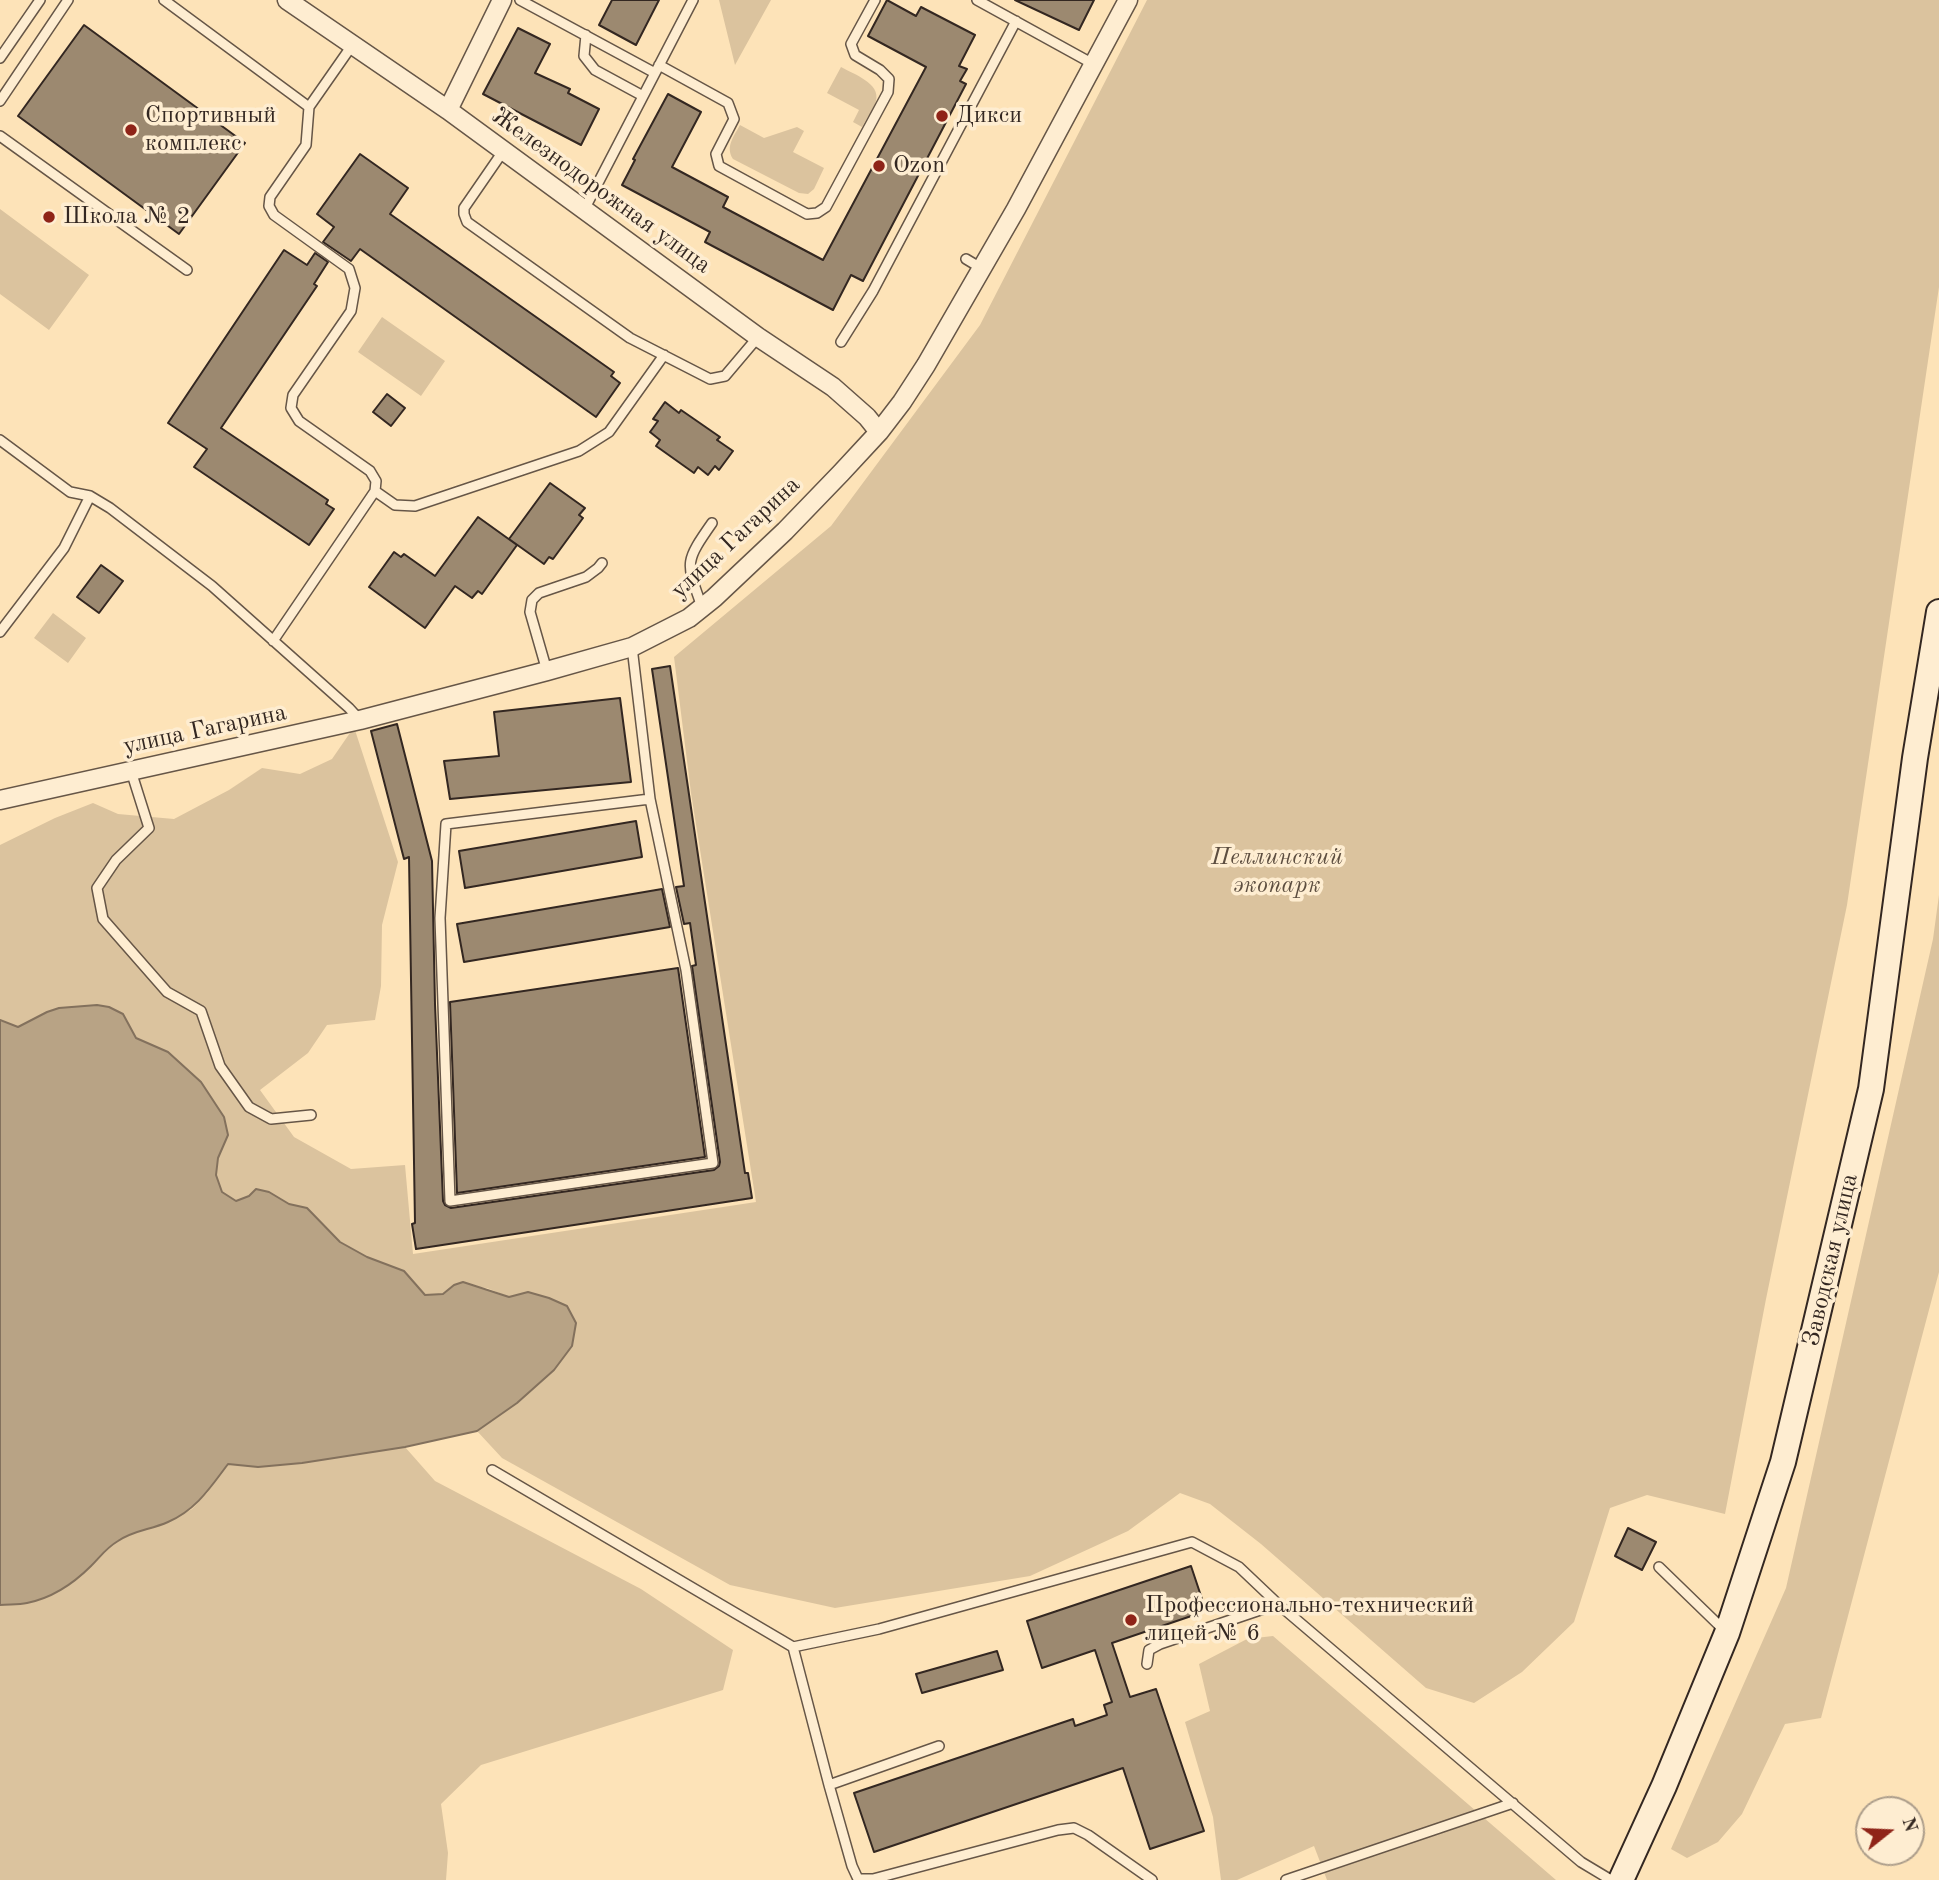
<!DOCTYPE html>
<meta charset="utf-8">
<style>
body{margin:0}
#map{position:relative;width:1939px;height:1880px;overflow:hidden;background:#fde3b8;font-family:"Old Standard TT",serif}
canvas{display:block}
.north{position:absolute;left:1855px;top:1796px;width:70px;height:70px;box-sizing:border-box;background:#feedd1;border:2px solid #ad9e8b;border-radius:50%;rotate:72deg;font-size:19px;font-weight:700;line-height:28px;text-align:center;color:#332721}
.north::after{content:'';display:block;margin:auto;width:24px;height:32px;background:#8f2418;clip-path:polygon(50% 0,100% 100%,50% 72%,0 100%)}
</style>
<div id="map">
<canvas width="1939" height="1880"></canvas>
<div class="north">N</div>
</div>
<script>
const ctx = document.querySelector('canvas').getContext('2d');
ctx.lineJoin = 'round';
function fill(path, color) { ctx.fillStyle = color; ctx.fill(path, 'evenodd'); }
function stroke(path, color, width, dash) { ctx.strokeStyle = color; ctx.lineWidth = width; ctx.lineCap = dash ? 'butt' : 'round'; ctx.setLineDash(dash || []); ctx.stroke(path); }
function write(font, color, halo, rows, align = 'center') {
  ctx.font = font + ' "Old Standard TT",serif'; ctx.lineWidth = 7; ctx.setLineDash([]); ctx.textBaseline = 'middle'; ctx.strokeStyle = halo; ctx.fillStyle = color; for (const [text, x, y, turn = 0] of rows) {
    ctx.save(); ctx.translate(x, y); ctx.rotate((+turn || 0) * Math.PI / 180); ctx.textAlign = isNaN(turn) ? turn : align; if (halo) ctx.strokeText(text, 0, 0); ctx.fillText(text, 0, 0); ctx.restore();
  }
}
fill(new Path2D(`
 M 719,0 L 771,0 L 735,65 Z
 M 1147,0 L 1939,0 L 1939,287 L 1847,905 L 1766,1299 L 1725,1514 L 1647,1495 L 1610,1508 L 1574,1622 L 1522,1672 L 1474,1703 L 1426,1688 L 1261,1544 L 1210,1504 L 1180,1493 L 1128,1531 L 1030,1576 L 835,1608 L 730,1585 L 502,1458 L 477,1431 L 517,1403 L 529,1292 L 509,1297 L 487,1288 L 454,1285 L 444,1294 L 425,1296 L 404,1271 L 367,1257 L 341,1242 L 307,1208 L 289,1204 L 269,1192 L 249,1196 L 236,1201 L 222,1192 L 215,1175 L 218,1158 L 228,1135 L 224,1117 L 201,1082 L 168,1052 L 136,1038 L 123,1014 L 109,1007 L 97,1005 L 28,1023 L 17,1027 L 0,1020 L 0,845 L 55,818 L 93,803 L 118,814 L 174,819 L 229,790 L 262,768 L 300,774 L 332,759 L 354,727 L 398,862 L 382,925 L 381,986 L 375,1020 L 327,1025 L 308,1053 L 260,1090 L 294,1137 L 351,1169 L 405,1165 L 413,1254 L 756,1202 L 691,793 L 674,657 L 831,526 L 980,325 Z
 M 841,67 C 853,74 881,83 876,101 C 874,109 866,119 862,127 L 853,122 L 859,110 L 827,93 Z
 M 740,125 L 764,138 L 797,127 L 804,131 L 793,152 L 824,168 L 814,189 L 808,194 L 799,193 L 733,159 C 725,147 734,136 740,125 Z
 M 0,209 L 89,275 L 49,330 L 0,294 Z
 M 382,317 L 445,361 L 421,396 L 358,352 Z
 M 53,613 L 86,638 L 68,663 L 34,638 Z
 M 1939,895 L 1939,1272 L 1821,1718 L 1785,1724 L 1742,1814 L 1718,1842 L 1687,1858 L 1671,1849 L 1786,1588 L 1933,939 Z
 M 405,1447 L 435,1481 L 641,1589 L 733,1650 L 723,1690 L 481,1765 L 441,1804 L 448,1853 L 446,1880 L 0,1880 L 0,1605 L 27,1603 L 93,1565 L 107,1547 L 130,1533 L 167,1523 L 192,1509 L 207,1493 L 228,1464 C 288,1469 346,1456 405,1447 Z
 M 1273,1636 L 1556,1880 L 1327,1880 L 1314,1846 L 1237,1880 L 1221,1880 L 1213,1817 L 1185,1722 L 1210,1711 L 1199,1664 L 1247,1639 Z`), '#dbc39e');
const water = new Path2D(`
 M 97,1005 L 109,1007 L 123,1014 L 136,1038 L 168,1052 L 201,1082 L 224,1117 L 228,1135 L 218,1158 L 216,1175 L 222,1192 L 236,1201 L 249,1196 L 256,1189 L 269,1192 L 289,1204 L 307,1208 L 340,1242 L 367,1257 L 404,1271 L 425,1295 L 443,1294 L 454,1285 L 463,1282 L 509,1297 L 528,1292 L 549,1298 L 567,1306 L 576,1323 L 572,1346 L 554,1370 L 517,1403 L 477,1431 L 405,1447 L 302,1463 L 258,1467 L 228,1464 C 210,1488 196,1510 168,1522 C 150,1530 134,1530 118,1541 C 106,1548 100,1557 91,1566 C 73,1584 52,1598 27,1603 C 18,1605 9,1604 0,1605 L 0,1020 L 18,1027 L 47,1012 L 59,1008 Z`);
fill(water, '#b8a385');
stroke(water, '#83715d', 2);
const building = new Path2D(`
 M 612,0 L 659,0 L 636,45 L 599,25 Z
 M 887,0 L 916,16 L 921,7 L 975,35 L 959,66 L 967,69 L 960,81 L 966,84 L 863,281 L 851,275 L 833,310 L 705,242 L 710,232 L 622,185 L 635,160 L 633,159 L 668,94 L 701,112 L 672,167 L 728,197 L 723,207 L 823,260 L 926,67 L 868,36 Z
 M 1015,0 L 1094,0 L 1079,30 Z
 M 84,25 L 245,143 L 179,234 L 18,116 Z
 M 518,28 L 550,44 L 535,73 L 570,89 L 568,93 L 599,109 L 581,145 L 483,94 Z
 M 360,154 L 408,188 L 390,214 L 614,372 L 611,376 L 620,383 L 596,417 L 360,249 L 351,261 L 323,242 L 334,227 L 317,214 Z
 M 284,250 L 307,265 L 315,253 L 328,262 L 314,284 L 317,286 L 221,428 L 328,500 L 326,504 L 334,509 L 309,545 L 194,467 L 207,449 L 168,423 Z
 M 387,394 L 405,408 L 391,426 L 373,412 Z
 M 665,402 L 679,413 L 681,410 L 720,437 L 717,440 L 733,451 L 719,470 L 715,466 L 708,475 L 698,467 L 694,473 L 656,446 L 660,440 L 650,432 L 658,421 L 653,419 Z
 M 550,483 L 585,508 L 579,515 L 583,518 L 553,559 L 549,557 L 544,564 L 509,539 Z
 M 478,517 L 517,545 L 482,594 L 478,591 L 472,598 L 455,586 L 425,628 L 369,587 L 394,552 L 401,557 L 404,554 L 435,576 Z
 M 101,565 L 123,581 L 99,613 L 77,597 Z
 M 670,666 L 745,1173 L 748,1173 L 752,1198 L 416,1249 L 412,1224 L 415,1223 L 409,857 L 404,859 L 371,731 L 397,724 L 432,861 L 435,1004 L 443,1201 L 445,1205 L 451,1208 L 714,1170 L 719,1166 L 720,1162 L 692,966 L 696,965 L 690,923 L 684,924 L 676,887 L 684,886 L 652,669 Z
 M 620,698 L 631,782 L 450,799 L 444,761 L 499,756 L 494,712 Z
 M 636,821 L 642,857 L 465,888 L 459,851 Z
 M 662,889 L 670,927 L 464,962 L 457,924 Z
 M 678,968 L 705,1157 L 457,1193 L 450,1002 Z
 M 1628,1528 L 1656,1542 L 1642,1570 L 1615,1556 Z
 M 1191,1566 L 1206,1611 L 1112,1643 L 1130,1697 L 1156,1689 L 1204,1831 L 1150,1849 L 1123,1768 L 874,1852 L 854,1793 L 1073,1719 L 1075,1726 L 1107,1715 L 1104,1705 L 1112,1702 L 1095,1650 L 1042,1668 L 1027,1621 Z
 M 997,1651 L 1003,1670 L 922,1693 L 916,1674 Z`);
fill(building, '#9c8970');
stroke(building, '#332721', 2);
const lane = new Path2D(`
 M 164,0 L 309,107
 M 520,0 L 655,73
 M 977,0 L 1095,65
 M 586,35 L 584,56 L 595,70 L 643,96
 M 353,44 L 309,107 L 306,145 L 270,197 L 269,206 L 274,215 L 349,269 L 355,288 L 351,311 L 293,395 L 291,408 L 299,421 L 370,471 L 376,481 L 375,491 L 395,505 L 415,506 L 579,451 L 609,432 L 664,355
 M 0,58 L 40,0
 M 659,65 L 728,103 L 734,119 L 716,154 L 719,166 L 807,214 L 817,213 L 826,207 L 888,92 L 889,79 L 880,70 L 855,55 L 851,44 L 875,0
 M 0,101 L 68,0
 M 0,136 L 187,270
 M 504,150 L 464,208 L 464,214 L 467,222 L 630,338 L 710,379 L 725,376 L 758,337
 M 584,210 L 693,0
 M 966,259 L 981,268
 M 841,342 L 873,291 L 1016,21
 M 0,440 L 70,492 L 90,496 L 110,508 L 212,586 L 349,708 L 360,720
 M 702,607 C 686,562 684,563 712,523
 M 0,632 L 64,548 L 90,496
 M 273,641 L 375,491
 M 632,647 L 650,799 L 686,970 L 713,1163 L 450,1201 L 440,918 L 446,824 L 650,799
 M 547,671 L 530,612 L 532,600 L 539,593 L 586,577 L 598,568 L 602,563
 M 131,771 L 149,828 L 116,860 L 97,888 L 103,919 L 167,992 L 201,1011 L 220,1066 L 249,1107 L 271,1119 L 311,1115
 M 492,1470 L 793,1647 L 879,1629 L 1192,1542 L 1239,1567 L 1278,1604 L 1581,1862 L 1611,1880
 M 1659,1567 L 1726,1632
 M 793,1647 L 829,1785 L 852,1866 L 858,1879 L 873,1879 L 1058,1830 L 1074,1828 L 1088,1835 L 1152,1880
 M 1147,1664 L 1149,1650 L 1160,1644 L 1278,1604
 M 829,1785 L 939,1746
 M 1286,1880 L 1513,1803`);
const street = new Path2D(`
 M 287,0 L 448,110 L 758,337 L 833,387 L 867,417 L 879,432
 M 448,110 L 502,0
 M 0,800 L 360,720 L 547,671 L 632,647 L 689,618 L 714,598 L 785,531 L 841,473 L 879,432 L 902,402 L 926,365 L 1016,209 L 1128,0`);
const secondary = new Path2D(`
 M 1621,1880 L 1664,1786 L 1727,1633 L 1783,1462 L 1871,1089 L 1915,758 L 1939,612`);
stroke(lane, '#665647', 12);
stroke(street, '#665647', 21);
stroke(secondary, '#332721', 28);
stroke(lane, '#feedd1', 9);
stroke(street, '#feedd1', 18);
stroke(secondary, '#feedd1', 24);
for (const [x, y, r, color] of [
 [942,116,7,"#8f2418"],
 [131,130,7,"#8f2418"],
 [879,166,7,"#8f2418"],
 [49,217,7,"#8f2418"],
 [1131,1620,7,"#8f2418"]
]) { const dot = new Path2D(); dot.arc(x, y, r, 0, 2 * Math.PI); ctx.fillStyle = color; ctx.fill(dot); stroke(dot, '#feedd1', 2.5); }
write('24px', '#332721', '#feedd1', [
 ["Спортивный",145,116],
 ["комплекс",145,144],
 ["Дикси",956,116],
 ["Ozon",893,166],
 ["Школа № 2",63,217],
 ["Профессионально-технический",1145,1606],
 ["лицей № 6",1145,1634]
], 'left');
write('24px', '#332721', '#feedd1', [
 ["Железнодорожная улица",601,191,36],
 ["улица Гагарина",736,538,-43],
 ["улица Гагарина",205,730,-12],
 ["Заводская улица",1831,1260,-77]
]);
write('italic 24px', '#5d4e40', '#feedd1', [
 ["Пеллинский",1277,858],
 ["экопарк",1277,886]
]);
</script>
